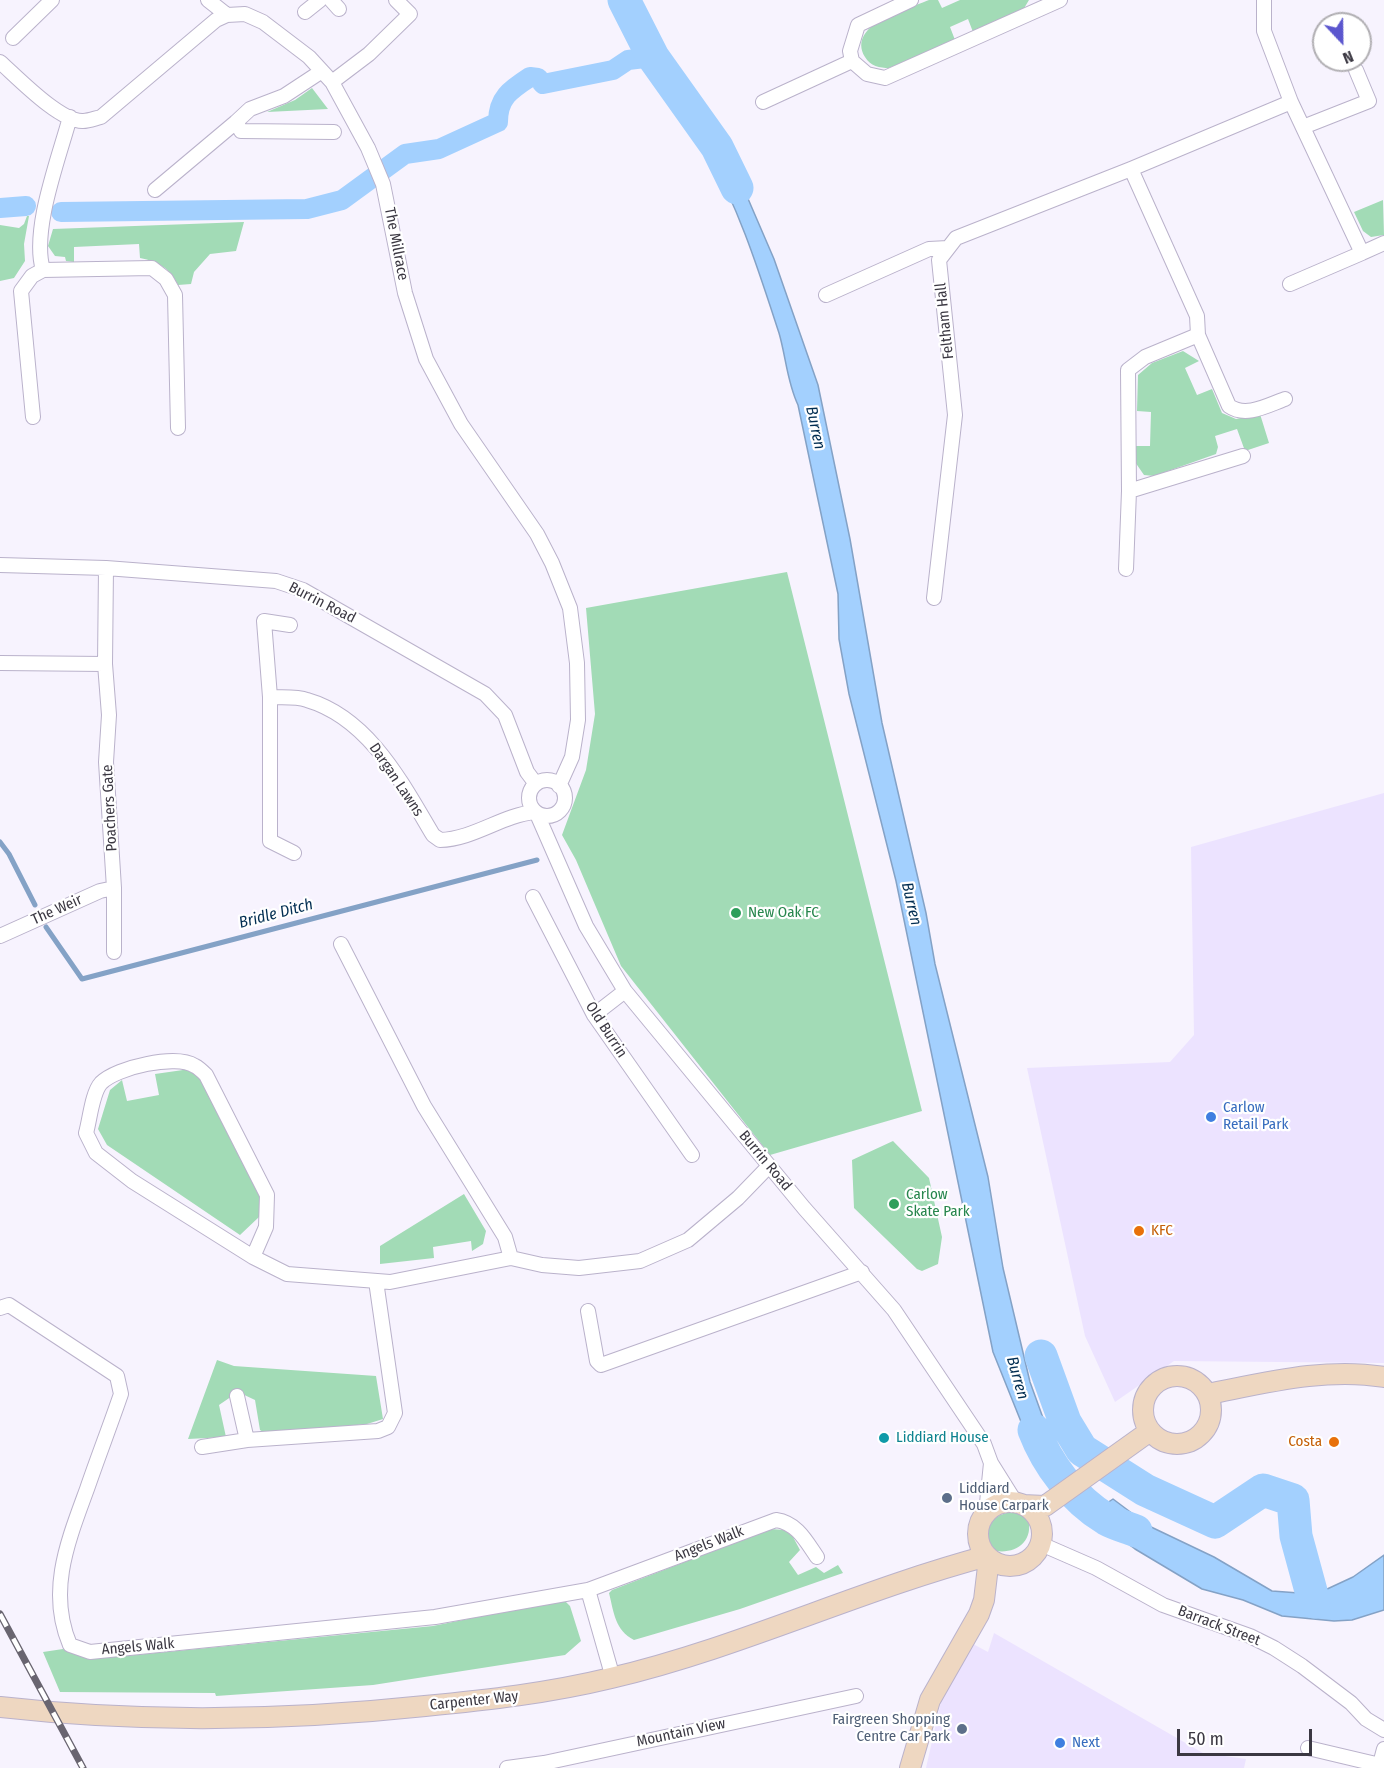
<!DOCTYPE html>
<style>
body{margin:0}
#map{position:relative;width:1384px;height:1768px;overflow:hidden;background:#f7f3fe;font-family:"Fira Sans Condensed",sans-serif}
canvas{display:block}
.north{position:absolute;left:1312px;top:12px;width:60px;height:60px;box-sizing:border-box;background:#fff;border:2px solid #b1afb3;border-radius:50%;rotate:158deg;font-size:16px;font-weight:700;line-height:24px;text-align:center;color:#3b3842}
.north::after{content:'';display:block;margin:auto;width:21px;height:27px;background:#5b56ce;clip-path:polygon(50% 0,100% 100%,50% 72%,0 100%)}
.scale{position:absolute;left:1177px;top:1729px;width:135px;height:27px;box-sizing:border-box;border:3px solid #3b3842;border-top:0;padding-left:8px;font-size:18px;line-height:21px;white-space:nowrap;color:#3b3842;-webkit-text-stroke:4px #fff;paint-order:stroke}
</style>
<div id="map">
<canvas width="1384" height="1768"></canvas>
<div class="north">N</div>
<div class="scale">50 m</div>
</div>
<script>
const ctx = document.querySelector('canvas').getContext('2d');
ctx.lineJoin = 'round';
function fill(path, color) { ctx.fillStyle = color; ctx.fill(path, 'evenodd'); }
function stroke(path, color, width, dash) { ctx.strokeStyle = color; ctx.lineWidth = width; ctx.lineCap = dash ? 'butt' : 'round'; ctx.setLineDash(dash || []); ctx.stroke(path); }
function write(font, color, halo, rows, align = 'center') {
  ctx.font = font + ' "Fira Sans Condensed",sans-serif'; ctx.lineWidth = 4.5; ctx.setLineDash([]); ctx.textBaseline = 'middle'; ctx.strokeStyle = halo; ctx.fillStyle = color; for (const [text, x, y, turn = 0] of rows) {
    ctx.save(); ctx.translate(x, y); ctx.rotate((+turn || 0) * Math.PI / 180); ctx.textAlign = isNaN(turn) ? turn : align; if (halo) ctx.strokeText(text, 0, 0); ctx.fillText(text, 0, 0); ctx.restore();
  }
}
fill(new Path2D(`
 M 1384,793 L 1384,1363 L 1174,1361 L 1115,1402 L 1085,1336 L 1027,1068 L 1170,1062 L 1194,1035 L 1191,847 Z
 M 994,1633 L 1203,1753 L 1246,1759 L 1244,1768 L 926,1768 L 942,1697 L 973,1644 L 988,1652 Z`), '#ece3ff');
fill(new Path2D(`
 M 929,0 L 938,0 L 942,8 L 960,0 L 1029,0 L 1023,10 L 973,32 L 968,19 L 950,27 L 955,40 L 889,68 C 880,68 870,66 865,57 C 846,24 908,9 929,0 Z
 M 312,88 L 328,109 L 267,112 L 295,100 Z
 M 1383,200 L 1384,235 L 1371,237 L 1363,231 L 1354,212 Z
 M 27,216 L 29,216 L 24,244 L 25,261 L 14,278 L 0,281 L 0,225 L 19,228 L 24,224 Z
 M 244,222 L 236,251 L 210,254 L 194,272 L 191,284 L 178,285 C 170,268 159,262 140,258 L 139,244 L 74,247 L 74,262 L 66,261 L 65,257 L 55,256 L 48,246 L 53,229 Z
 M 1183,351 L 1199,361 L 1185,368 L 1197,395 L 1212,389 L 1222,413 L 1236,419 L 1260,414 L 1269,443 L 1245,451 L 1237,429 L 1215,436 L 1218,447 L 1216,454 L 1154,476 L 1144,475 L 1135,462 L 1136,446 L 1150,446 L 1151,412 L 1137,411 L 1138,375 L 1152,363 Z
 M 787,572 L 922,1111 L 770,1155 L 621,966 L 576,860 L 562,835 L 586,770 L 595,714 L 586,608 Z
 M 190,1069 L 199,1074 L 263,1199 L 259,1217 L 240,1235 L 107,1145 L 98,1129 L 110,1090 L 122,1080 L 127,1101 L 159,1095 L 155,1074 Z
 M 893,1141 L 929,1178 L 942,1237 L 938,1264 L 922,1271 L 917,1269 L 854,1208 L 852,1160 Z
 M 464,1194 L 486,1231 L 483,1244 L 472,1251 L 471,1241 L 433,1247 L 434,1258 L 380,1264 L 380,1246 Z
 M 217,1360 L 234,1366 L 376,1376 L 383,1419 L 367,1424 L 266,1434 L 260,1430 L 255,1400 L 238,1392 L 219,1405 L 226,1437 L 188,1439 Z
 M 1018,1511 L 1028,1519 C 1034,1541 1016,1554 996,1551 L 987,1540 C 984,1520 1001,1512 1018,1511 Z
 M 770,1529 L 785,1530 L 793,1537 L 800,1550 L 789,1562 L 798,1575 L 816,1567 L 824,1573 L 838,1565 L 843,1573 L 740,1609 L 634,1640 C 615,1630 614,1613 609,1593 L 612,1590 Z
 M 556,1601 L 565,1601 L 570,1606 L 581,1641 L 565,1655 L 373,1685 L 216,1696 L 215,1693 L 60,1692 L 43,1652 L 63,1649 L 85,1657 L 104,1658 L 433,1626 Z`), '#a2dbb6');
const water = new Path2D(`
 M 724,143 L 774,259 L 818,385 L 850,539 L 882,723 L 926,913 L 935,964 L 988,1177 L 1003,1268 L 1030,1382 L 1047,1429 L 1064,1463 L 1047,1475 L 1038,1464 L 993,1352 L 896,881 L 849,694 L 839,639 L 838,594 L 798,405 C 787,382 786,357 779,333 C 759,272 739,208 707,152 Z
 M 1113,1499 L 1149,1526 L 1214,1557 L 1272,1591 L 1299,1593 L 1325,1590 L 1353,1577 L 1384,1555 L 1384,1610 L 1352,1620 L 1334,1621 L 1282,1616 L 1243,1600 L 1202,1589 L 1135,1549 L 1089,1515 Z`);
fill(water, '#a3d0fe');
stroke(water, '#84a2c6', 1.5);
stroke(new Path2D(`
 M 0,842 L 9,854 L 35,905
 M 46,927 L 82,979 L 537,860`), '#84a2c6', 5);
stroke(new Path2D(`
 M 0,208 L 26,206
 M 61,212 L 307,209 L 342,200 L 405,154 L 439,149 L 498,122 C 498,98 510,90 530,77 L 538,78 L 543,84 L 613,70 L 628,60 L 653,57`), '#a3d0fe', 20);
stroke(new Path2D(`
 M 624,0 L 653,57 L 717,147 L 737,188
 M 1041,1356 L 1065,1422 L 1082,1450 L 1145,1490 L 1215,1522 L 1263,1490 L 1293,1500 L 1296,1536 L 1314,1602
 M 1034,1430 C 1047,1464 1073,1499 1106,1519 C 1115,1524 1126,1527 1136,1531`), '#a3d0fe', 33);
const street = new Path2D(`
 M 208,0 L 227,15
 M 331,0 L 339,9
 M 1264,0 L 1264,31 L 1291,102 L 1362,253 L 1290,284
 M 305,12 L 320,0
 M 13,38 L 52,0
 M 852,61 L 850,51 L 858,25 L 911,0
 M 0,62 C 17,77 60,122 83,121 C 89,121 96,118 101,117 L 216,20 L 227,15 L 245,14 L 263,22 L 309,57 L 332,82 L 368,148 L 383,184 L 405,293 L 426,359 L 461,424 L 537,534 L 552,563 L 570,608 L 577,663 L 578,720 L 572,757 L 559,786
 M 322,71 L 284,96 L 250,109 L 236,122 L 241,131 L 334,132
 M 332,82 L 369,54 L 410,14 L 396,0
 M 763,102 L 852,61 L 867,74 L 885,78 L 1060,0
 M 1303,127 L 1369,101 L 1356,70
 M 1131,169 L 1197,316 L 1198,335 L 1229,406 C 1246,418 1268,405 1285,399
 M 155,190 L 236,122
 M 1362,253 L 1384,243
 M 43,270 C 31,230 59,158 70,117
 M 826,295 L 929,249 L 948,248
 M 1198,335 L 1145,357 L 1128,370 L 1129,491 L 1243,456
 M 33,417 L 21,291 L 32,276 L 43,270 L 152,268 L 166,279 L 175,295 L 178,428
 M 0,565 L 106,568 L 276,581 L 303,590 L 485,694 L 505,715 L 527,772 L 536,784
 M 106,568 L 105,664 L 109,715 L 106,762 L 114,888 L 114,952
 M 1126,569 L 1129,491
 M 934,598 L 955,415 L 939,260 L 956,238 L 1131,169 L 1291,102
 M 290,625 L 264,621 L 270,697 L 270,841 L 294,853
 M 0,663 L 105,664
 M 270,697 C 281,698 296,696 307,700 C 369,718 402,783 433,835 L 440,840 C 474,839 502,815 535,812
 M529 798a18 18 0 1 1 36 0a18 18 0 1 1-36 0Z
 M 537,814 L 586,926 L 625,991 L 804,1208 L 894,1310 L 984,1444 L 991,1463 L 1016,1503
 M 533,897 L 594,1015 L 692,1155
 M 0,936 L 100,891 L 114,888
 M 341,944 L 424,1106 L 505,1237 L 511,1258
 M 594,1015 L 625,991
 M 253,1257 L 266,1227 L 267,1195 L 206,1075 C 203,1072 199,1068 195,1066 C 176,1054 117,1067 101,1083 C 92,1093 90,1119 86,1133 L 96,1153 L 132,1181 L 253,1257 L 287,1274 L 390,1282 L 511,1258 L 542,1265 L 579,1268 L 640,1261 L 688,1240 L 738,1198 L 769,1166
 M 0,1308 L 9,1305 L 117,1376 L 121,1394 C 110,1426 98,1457 87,1489 C 68,1541 47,1591 70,1645 L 90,1652 L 435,1617 L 588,1590 L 776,1520 C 797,1523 806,1541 817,1557
 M 588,1311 L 597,1361 L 601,1365 L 862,1272
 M 237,1396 L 247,1440
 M 202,1447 L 247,1440 L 378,1431 L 388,1427 L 395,1413 L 376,1281
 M 986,1513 L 991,1463
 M 1041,1544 L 1096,1568 L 1163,1605 L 1250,1636 L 1274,1648 L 1302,1666 L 1351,1703 L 1366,1719 L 1384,1730
 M 588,1590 L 613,1678
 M 1308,1748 L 1384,1766
 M 507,1768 L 544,1763 L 856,1696
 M 1379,1768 L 1384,1749`);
const secondary = new Path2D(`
 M1143 1410a34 34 0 1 1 68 0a34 34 0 1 1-68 0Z
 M 1208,1394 C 1265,1383 1326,1367 1384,1377
 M978 1534a32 32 0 1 1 64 0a32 32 0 1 1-64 0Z
 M 1023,1505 L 1045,1506 L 1150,1431
 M 0,1707 C 141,1723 284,1721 425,1706 C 488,1700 549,1693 611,1678 C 739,1648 859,1590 987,1556
 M 910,1768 L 930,1700 L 979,1614 L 984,1600 L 989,1558`);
stroke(street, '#bab2cb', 16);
stroke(secondary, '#bab2cb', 22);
stroke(street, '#fff', 14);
stroke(secondary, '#eed7c1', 20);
const rail = new Path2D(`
 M 0,1614 L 83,1768`);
stroke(rail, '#696570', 7);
stroke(rail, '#fff', 4.5, [14]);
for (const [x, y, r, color] of [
 [736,913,6,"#2e9e5b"],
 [1211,1117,6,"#3f7fe0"],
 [894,1204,6,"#2e9e5b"],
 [1139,1231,6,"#e8710a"],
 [884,1438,6,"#0f9aa8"],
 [1334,1442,6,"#e8710a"],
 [947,1498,6,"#5c6f8a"],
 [962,1729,6,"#5c6f8a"],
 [1060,1743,6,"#3f7fe0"]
]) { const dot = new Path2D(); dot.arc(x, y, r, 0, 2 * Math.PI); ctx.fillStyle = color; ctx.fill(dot); stroke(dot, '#fff', 2); }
write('15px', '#3b3842', '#fff', [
 ["The Millrace",396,244,79],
 ["Feltham Hall",945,321,-96],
 ["Burrin Road",322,603,27],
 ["Dargan Lawns",396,780,56],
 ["Poachers Gate",110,808,-93],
 ["The Weir",57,910,-24],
 ["Old Burrin",606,1030,57],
 ["Burrin Road",765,1161,50],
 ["Angels Walk",709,1544,-21],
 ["Barrack Street",1219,1626,21],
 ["Angels Walk",138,1647,-5],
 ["Carpenter Way",474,1701,-6],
 ["Mountain View",681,1733,-12]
]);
write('15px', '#27864d', '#fff', [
 ["New Oak FC",748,913],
 ["Carlow",906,1195],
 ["Skate Park",906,1212]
], 'left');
write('15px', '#366cbe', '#fff', [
 ["Carlow",1223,1108],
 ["Retail Park",1223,1125],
 ["Next",1072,1743]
], 'left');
write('15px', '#c56008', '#fff', [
 ["KFC",1151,1231],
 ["Costa",1322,1442,"right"]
], 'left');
write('15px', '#0d838f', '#fff', [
 ["Liddiard House",896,1438]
], 'left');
write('15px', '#4e5e75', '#fff', [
 ["Liddiard",959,1489],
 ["House Carpark",959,1506],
 ["Fairgreen Shopping",950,1720,"right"],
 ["Centre Car Park",950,1737,"right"]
], 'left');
write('italic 16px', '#022e52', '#fff', [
 ["Burren",815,428,78],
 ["Burren",911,904,77],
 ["Bridle Ditch",276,914,-15],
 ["Burren",1017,1378,74]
]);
</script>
